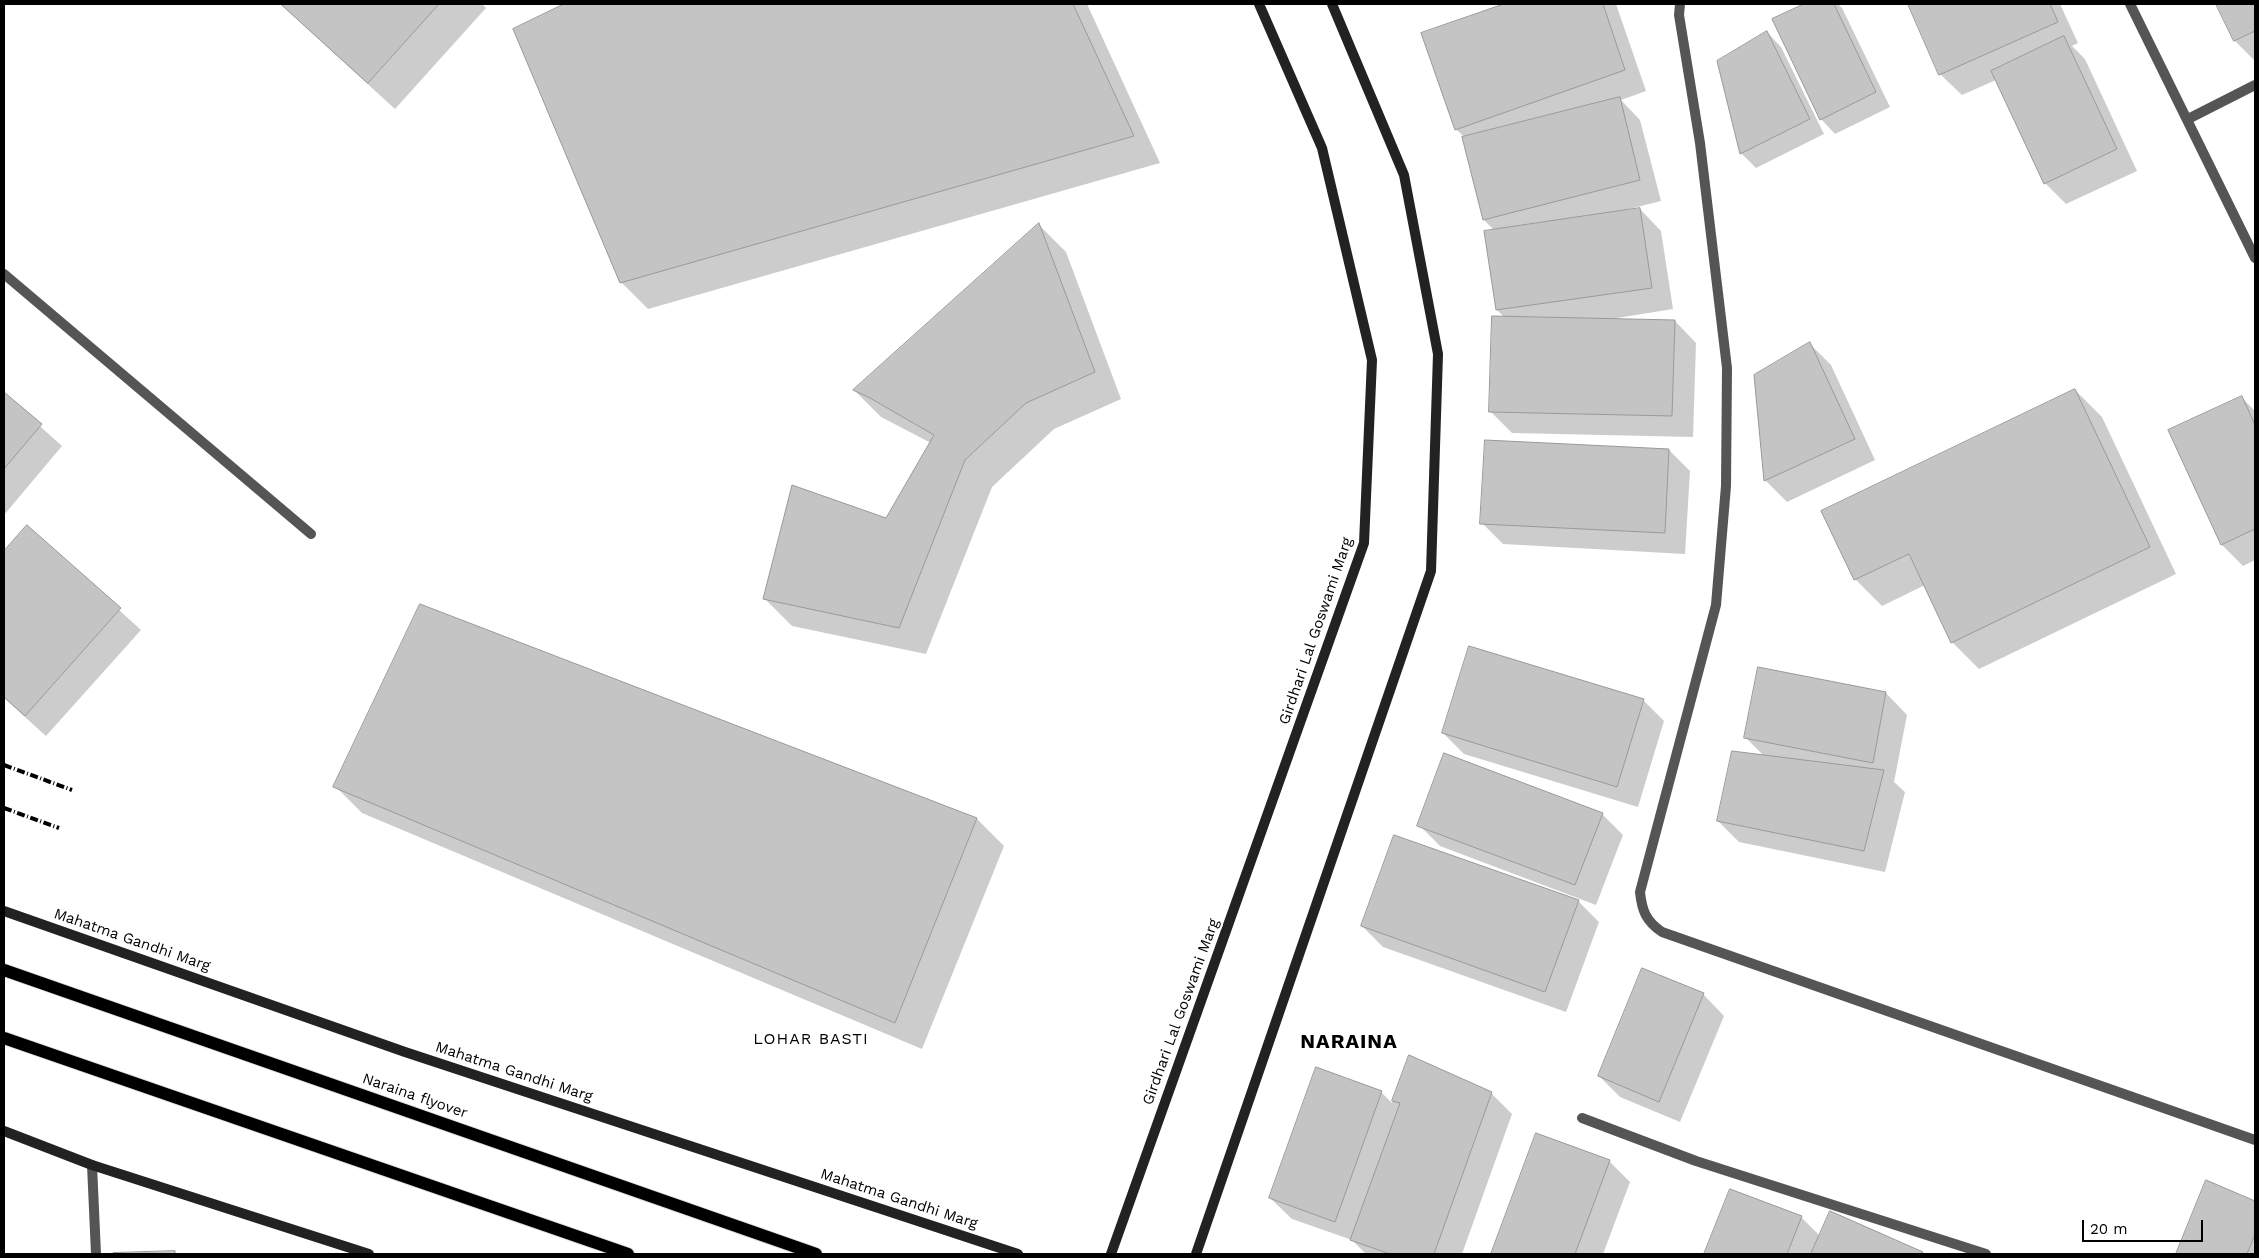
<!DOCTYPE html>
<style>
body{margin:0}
#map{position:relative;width:2259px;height:1258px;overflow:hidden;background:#fff;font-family:"Work Sans",sans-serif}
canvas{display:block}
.frame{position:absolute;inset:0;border:5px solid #000;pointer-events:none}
.scale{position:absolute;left:2082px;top:1220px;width:121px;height:22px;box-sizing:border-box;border:2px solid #000;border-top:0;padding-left:6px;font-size:15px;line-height:18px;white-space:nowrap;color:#000;-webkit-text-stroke:4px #fff;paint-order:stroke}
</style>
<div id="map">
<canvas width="2259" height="1258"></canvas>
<div class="frame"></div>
<div class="scale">20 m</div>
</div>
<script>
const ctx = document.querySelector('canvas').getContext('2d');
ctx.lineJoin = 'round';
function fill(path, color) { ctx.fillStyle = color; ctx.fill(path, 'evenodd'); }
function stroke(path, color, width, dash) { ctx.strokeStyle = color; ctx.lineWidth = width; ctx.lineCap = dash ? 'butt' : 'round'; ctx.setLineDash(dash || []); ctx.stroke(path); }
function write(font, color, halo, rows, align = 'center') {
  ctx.font = font + ' "Work Sans",sans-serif'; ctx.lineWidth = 4; ctx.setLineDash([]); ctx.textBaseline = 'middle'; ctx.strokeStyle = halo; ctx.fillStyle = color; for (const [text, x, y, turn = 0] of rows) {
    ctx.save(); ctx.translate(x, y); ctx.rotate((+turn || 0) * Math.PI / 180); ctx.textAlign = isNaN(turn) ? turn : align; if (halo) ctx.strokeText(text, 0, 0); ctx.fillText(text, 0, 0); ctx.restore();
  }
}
fill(new Path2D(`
 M 280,4 L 482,4 L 486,8 L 395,109 Z
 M 566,4 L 1087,4 L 1160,163 L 648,309 L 621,282 L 514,30 Z
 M 1507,4 L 1616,4 L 1646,91 L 1621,100 L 1640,120 L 1661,201 L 1625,210 L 1626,211 L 1640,209 L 1661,231 L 1673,309 L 1605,320 L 1675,321 L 1696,343 L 1693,437 L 1512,433 L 1491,412 L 1505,318 L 1497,310 L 1495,231 L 1484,220 L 1465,138 L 1456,129 L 1422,34 Z
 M 1807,4 L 1838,4 L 1842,8 L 1890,107 L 1835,134 L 1821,119 L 1773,20 Z
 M 1910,4 L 2060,4 L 2078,43 L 2072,46 L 2085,59 L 2137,171 L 2066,204 L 2045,183 L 1996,80 L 1962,95 L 1940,74 Z
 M 2217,4 L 2255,4 L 2255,61 L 2235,41 Z
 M 1767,32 L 1781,47 L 1824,134 L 1756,168 L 1741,153 L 1719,61 Z
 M 1039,225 L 1066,252 L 1121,399 L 1054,429 L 992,487 L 926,654 L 792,626 L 765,599 L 887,519 L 931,443 L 881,417 L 854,390 Z
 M 1810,344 L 1831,365 L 1875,460 L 1787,502 L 1766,481 L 1755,376 Z
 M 2075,390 L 2102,417 L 2176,574 L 1979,669 L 1952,642 L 1925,585 L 1882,606 L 1855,579 Z
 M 4,394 L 62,446 L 4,515 Z
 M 2241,397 L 2255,411 L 2255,560 L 2243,566 L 2222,545 Z
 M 1669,450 L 1690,471 L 1685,554 L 1503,544 L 1482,523 Z
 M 28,527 L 141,630 L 46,736 L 4,698 L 4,553 Z
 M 421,606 L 977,819 L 1004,846 L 922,1049 L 362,813 L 335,786 Z
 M 1759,669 L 1886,693 L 1907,715 L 1894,782 L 1905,792 L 1885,872 L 1739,842 L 1718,821 L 1764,756 L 1745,737 Z
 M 1643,700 L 1664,721 L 1638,807 L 1464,754 L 1443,733 Z
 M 1602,814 L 1623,835 L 1596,905 L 1440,846 L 1419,825 Z
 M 1578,901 L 1599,922 L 1566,1012 L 1383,947 L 1362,926 Z
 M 1703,994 L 1724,1016 L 1680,1122 L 1620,1097 L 1599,1076 Z
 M 1409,1056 L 1491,1093 L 1512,1114 L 1462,1254 L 1366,1254 L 1352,1240 L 1292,1219 L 1270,1198 L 1381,1092 L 1392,1103 Z
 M 1537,1135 L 1609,1161 L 1630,1182 L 1603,1254 L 1493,1254 Z
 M 2207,1182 L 2255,1202 L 2255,1254 L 2177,1254 Z
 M 1731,1190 L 1801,1217 L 1820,1236 L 1924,1254 L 1706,1254 Z
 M 175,1252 L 177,1254 L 120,1254 Z`), '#0003');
const building = new Path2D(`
 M 281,4 L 439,4 L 368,83 Z
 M 564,4 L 1073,4 L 1134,136 L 620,283 L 513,29 Z
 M 1504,4 L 1603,4 L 1625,70 L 1455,130 L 1421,33 Z
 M 1804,4 L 1834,4 L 1876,92 L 1820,120 L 1772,19 Z
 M 1908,4 L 2050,4 L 2058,22 L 1939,75 Z
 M 2216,4 L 2255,4 L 2255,31 L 2234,41 Z
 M 1767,31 L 1810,119 L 1740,154 L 1717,61 Z
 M 2064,36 L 2117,149 L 2044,184 L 1991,71 Z
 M 1620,97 L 1640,180 L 1483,220 L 1462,137 Z
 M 1640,208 L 1652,288 L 1496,310 L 1484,231 Z
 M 1039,223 L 1095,372 L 1026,403 L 965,460 L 899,628 L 763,599 L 792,485 L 886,518 L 934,435 L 870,398 L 853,390 Z
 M 1492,316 L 1675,320 L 1672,416 L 1489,412 Z
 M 1810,342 L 1855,439 L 1764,481 L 1754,375 Z
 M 2075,389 L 2150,547 L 1951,643 L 1909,554 L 1854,580 L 1821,511 Z
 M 4,392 L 42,424 L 4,469 Z
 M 2242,396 L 2255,425 L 2255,529 L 2221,545 L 2168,430 Z
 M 1485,440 L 1669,449 L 1665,533 L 1480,524 Z
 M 27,525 L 121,608 L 25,716 L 4,697 L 4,551 Z
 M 420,604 L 977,818 L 895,1023 L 333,787 Z
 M 1469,646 L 1644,699 L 1617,787 L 1442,733 Z
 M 1758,667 L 1886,692 L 1873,763 L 1744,738 Z
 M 1732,751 L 1884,770 L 1864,851 L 1717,821 Z
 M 1444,753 L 1603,813 L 1575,885 L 1417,826 Z
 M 1394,835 L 1579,900 L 1545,992 L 1361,926 Z
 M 1642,968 L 1704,993 L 1659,1102 L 1598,1076 Z
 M 1409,1055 L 1492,1092 L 1434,1254 L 1390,1254 L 1350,1240 L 1400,1103 L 1392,1101 Z
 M 1316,1067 L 1382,1091 L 1335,1222 L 1269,1198 Z
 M 1536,1133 L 1610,1160 L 1575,1254 L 1491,1254 Z
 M 2206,1180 L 2255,1201 L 2255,1234 L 2247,1254 L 2176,1254 Z
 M 1730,1189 L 1802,1216 L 1787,1254 L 1704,1254 Z
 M 1830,1211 L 1923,1252 L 1922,1254 L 1811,1254 Z
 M 175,1251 L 175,1254 L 113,1254 L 113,1253 Z`);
fill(building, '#c4c4c4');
stroke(building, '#999', 1);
const primary = new Path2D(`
 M 4,970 L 816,1254
 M 4,1038 L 628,1254`);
stroke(primary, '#dbdbdb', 14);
stroke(new Path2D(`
 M 1680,4 L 1679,15 L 1700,143 L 1727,368 L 1726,486 L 1716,605 L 1640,892 C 1642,911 1646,921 1662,932 L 2255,1140
 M 4,274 L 311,534
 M 1582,1118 L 1696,1161 L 1986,1254`), '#555', 10);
stroke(new Path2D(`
 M 2130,4 L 2255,258
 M 2188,119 L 2255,85
 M 92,1165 L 96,1254`), '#555', 10);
stroke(new Path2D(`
 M 4,911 L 405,1052 L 1018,1254
 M 4,1131 L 92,1165 L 369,1254
 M 1111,1254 L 1364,543 L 1372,360 L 1322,148 L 1259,4
 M 1196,1254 L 1431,571 L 1438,354 L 1404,175 L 1332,4`), '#222', 10);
stroke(primary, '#000', 12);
stroke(new Path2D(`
 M 4,765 L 72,790
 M 4,808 L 59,828`), '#000', 4, [8, 2.5, 1, 2.5]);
write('15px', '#000', '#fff', [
 ["Girdhari Lal Goswami Marg",1316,631,-71],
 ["Mahatma Gandhi Marg",132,940,19],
 ["Girdhari Lal Goswami Marg",1181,1012,-70],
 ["Mahatma Gandhi Marg",514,1072,18],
 ["Naraina flyover",415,1096,19],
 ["Mahatma Gandhi Marg",899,1199,18]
]);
ctx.letterSpacing = '1px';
write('16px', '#000', '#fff', [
 ["LOHAR BASTI",811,1039]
]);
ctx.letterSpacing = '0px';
ctx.letterSpacing = '1px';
write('bold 20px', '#000', '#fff', [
 ["NARAINA",1349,1042]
]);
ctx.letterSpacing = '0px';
</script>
